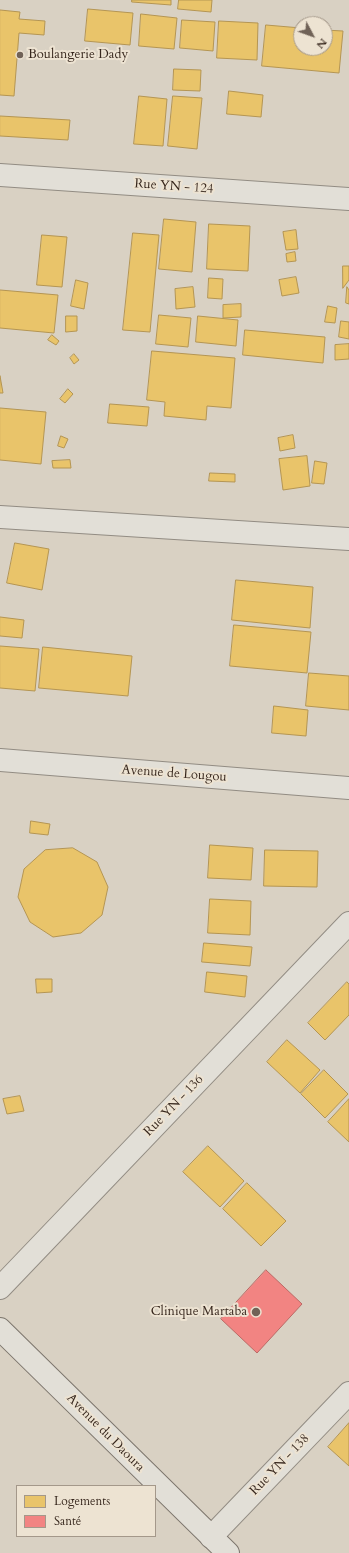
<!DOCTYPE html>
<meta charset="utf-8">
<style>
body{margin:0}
#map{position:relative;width:349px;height:1553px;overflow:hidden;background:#d9d1c3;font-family:Cardo,serif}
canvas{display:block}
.legend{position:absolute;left:16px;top:1485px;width:140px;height:52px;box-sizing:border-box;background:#ede3d2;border:1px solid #a4988a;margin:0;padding:5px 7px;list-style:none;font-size:12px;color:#37271d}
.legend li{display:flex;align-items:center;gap:8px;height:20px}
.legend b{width:20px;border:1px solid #a4988a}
.north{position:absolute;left:293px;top:16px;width:40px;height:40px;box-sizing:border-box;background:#ede3d2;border:1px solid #a4988a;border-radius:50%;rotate:131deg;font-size:11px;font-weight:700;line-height:16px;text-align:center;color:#37271d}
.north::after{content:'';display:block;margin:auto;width:14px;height:18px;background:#706257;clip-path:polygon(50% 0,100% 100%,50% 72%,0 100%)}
</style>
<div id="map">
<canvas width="349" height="1553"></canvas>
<ul class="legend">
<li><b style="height:11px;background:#e9c46a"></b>Logements</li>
<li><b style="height:11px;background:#f28482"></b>Santé</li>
</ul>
<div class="north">N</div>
</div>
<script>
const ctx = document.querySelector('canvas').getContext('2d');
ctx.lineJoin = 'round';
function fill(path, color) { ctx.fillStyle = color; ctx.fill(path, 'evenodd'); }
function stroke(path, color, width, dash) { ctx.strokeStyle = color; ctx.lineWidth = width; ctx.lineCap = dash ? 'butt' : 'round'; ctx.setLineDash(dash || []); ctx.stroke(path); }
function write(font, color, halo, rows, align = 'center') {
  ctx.font = font + ' Cardo,serif'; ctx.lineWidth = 4; ctx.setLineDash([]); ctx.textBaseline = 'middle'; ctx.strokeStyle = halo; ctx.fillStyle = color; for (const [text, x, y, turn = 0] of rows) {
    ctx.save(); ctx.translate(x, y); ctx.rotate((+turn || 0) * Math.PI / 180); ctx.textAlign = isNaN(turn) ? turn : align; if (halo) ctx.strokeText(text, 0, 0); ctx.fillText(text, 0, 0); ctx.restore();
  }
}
const homes = new Path2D(`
 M 132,0 L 171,0 L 171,5 L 132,2 Z
 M 179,0 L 212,0 L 211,12 L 178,9 Z
 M 88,9 L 133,13 L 130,45 L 85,41 Z
 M 0,10 L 20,12 L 19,19 L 45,21 L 44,35 L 19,33 L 14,96 L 0,95 Z
 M 141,14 L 177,18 L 174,49 L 139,46 Z
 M 182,20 L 215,22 L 213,51 L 180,48 Z
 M 219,21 L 258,23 L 257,60 L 217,58 Z
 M 266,25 L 301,28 L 301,48 L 325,48 L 325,30 L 343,31 L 339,73 L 262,66 Z
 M 174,69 L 201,70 L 200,91 L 173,90 Z
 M 229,91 L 263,95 L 261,117 L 227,114 Z
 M 139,96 L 167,99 L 163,146 L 134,144 Z
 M 173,96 L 202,98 L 197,149 L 168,146 Z
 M 0,116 L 70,120 L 68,140 L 0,136 Z
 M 164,219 L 196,222 L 192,272 L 159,269 Z
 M 209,224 L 250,226 L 248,271 L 207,269 Z
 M 296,230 L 298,249 L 286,250 L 283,232 Z
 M 133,233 L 159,235 L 150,332 L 123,330 Z
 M 42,235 L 67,237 L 62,287 L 37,285 Z
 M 295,252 L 296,261 L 287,262 L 286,254 Z
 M 343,266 L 349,266 L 349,280 L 343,288 Z
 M 296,277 L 299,293 L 282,296 L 279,280 Z
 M 209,278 L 223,279 L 222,299 L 208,298 Z
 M 76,280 L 88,283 L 84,309 L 71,306 Z
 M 193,287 L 195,307 L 176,309 L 175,289 Z
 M 347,287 L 349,290 L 349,304 L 346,303 Z
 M 0,290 L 58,295 L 54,333 L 0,328 Z
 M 241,304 L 241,317 L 223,318 L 223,305 Z
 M 328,306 L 337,308 L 335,323 L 325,322 Z
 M 159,315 L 191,318 L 188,347 L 156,344 Z
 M 66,316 L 77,316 L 77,331 L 66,332 Z
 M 198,316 L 238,320 L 236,346 L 196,342 Z
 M 341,321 L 349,322 L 349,339 L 339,337 Z
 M 245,330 L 325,337 L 323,363 L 243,355 Z
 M 52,335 L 59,341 L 56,345 L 48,340 Z
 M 349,344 L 349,359 L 335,360 L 335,345 Z
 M 152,351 L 235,358 L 231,408 L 207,406 L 206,420 L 164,416 L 165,402 L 147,400 Z
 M 74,354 L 79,360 L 74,364 L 70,358 Z
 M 0,376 L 3,393 L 0,393 Z
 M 68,389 L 73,394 L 65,403 L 60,399 Z
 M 110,404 L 149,407 L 147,426 L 108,423 Z
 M 0,408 L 46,412 L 41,464 L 0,460 Z
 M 293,435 L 295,448 L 280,451 L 278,438 Z
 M 61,436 L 68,439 L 64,448 L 58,446 Z
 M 307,456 L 310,486 L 283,490 L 279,459 Z
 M 70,460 L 71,468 L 53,468 L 52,461 Z
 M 315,461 L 327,463 L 324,484 L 312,483 Z
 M 210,473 L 235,474 L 235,482 L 209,481 Z
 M 15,543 L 49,549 L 42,590 L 7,583 Z
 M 236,580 L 313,587 L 310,628 L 232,620 Z
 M 0,617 L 24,620 L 22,638 L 0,636 Z
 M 234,625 L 311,632 L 307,673 L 230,666 Z
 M 0,646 L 39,649 L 35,691 L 0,688 Z
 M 43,647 L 132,656 L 128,696 L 39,688 Z
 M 309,673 L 349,676 L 349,710 L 306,706 Z
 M 274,706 L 308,710 L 306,736 L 272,733 Z
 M 31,821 L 50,824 L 48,835 L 30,833 Z
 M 210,845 L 253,848 L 251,880 L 208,878 Z
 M 73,848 L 97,862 L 108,887 L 102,915 L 81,933 L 53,937 L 30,922 L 18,897 L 24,869 L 45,850 Z
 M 265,850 L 318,851 L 317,887 L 264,886 Z
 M 210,899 L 251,901 L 250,935 L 208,933 Z
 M 204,943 L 252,947 L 250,966 L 202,962 Z
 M 207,972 L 247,976 L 245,997 L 205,992 Z
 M 36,979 L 52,979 L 52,992 L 37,993 Z
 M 347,982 L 349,984 L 349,1015 L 325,1040 L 308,1023 Z
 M 287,1040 L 320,1070 L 300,1093 L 267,1062 Z
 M 324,1070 L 348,1094 L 325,1118 L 301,1094 Z
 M 20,1096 L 24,1111 L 7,1114 L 3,1099 Z
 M 349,1099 L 349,1142 L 328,1122 Z
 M 208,1146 L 244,1181 L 220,1207 L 183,1172 Z
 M 247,1183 L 286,1221 L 261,1246 L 223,1209 Z
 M 349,1423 L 349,1466 L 328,1447 Z`);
fill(homes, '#e9c46a');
stroke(homes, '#b49553', 1);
const health = new Path2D(`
 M 266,1270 L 302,1304 L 257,1353 L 221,1319 Z`);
fill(health, '#f28482');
stroke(health, '#ba6864', 1);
const street = new Path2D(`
 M 0,175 L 349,199
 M 0,517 L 349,539
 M 0,760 L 349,788
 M 0,1288 L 349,923
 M 211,1537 L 349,1393`);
const secondary = new Path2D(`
 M 0,1329 L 228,1553`);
stroke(street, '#928c83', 24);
stroke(secondary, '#7c756c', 24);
stroke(street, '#e2dfd7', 22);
stroke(secondary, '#e2dfd7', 22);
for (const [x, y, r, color] of [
 [20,55,4,"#706257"],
 [256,1312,5,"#706257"]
]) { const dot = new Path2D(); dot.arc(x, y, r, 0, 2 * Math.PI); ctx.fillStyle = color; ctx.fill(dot); stroke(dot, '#ede3d2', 1.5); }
write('13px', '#37271d', '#ede3d2', [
 ["Boulangerie Dady",28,55],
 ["Clinique Martaba",247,1312,"right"]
], 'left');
write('13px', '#37271d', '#ede3d2', [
 ["Rue YN - 124",174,187,4],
 ["Avenue de Lougou",174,774,4],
 ["Rue YN - 136",174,1106,-46],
 ["Avenue du Daoura",105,1433,45],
 ["Rue YN - 138",280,1465,-46]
]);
</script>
